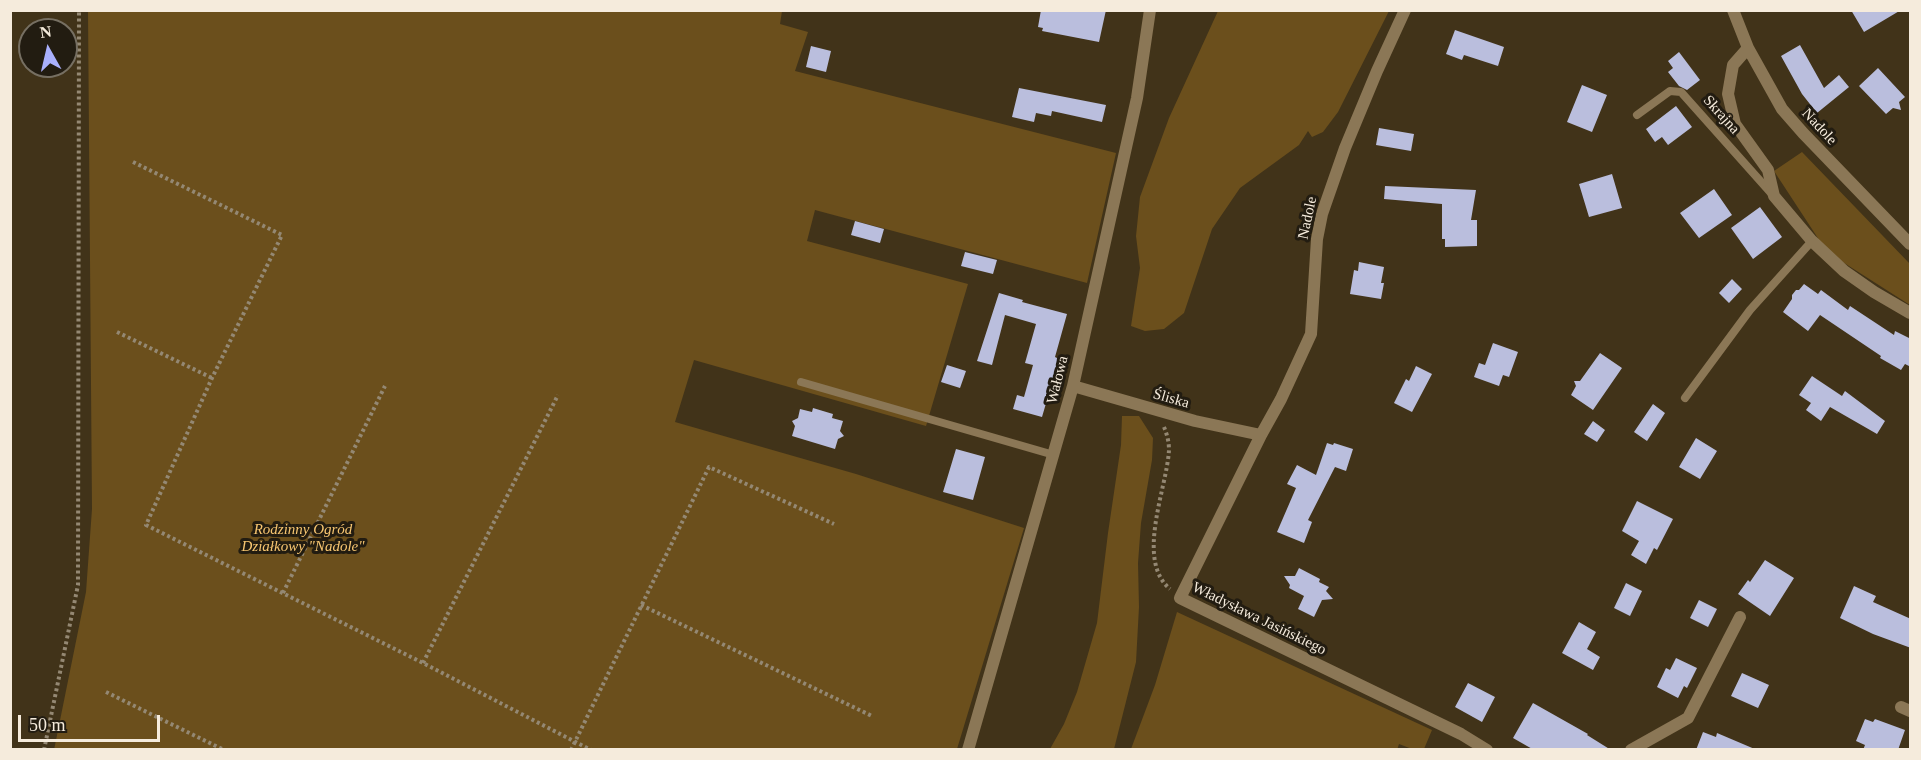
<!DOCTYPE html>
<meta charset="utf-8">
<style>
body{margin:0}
#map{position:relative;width:1921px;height:760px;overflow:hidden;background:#413319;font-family:Georgia,serif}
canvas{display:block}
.frame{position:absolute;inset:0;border:12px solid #f5ebdc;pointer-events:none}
.north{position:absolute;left:18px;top:18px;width:60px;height:60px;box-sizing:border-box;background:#221c11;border:2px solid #766f62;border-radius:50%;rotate:352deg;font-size:16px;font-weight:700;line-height:24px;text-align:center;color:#f5ebdc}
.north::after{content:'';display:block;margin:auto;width:21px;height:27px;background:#a9b0fc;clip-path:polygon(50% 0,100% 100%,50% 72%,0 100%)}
.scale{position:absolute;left:18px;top:715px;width:142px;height:27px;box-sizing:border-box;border:3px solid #f5ebdc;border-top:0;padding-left:8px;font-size:18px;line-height:21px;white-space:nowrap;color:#f5ebdc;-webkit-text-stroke:4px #221c11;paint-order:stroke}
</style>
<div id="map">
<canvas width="1921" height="760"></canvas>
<div class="frame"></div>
<div class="north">N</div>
<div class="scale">50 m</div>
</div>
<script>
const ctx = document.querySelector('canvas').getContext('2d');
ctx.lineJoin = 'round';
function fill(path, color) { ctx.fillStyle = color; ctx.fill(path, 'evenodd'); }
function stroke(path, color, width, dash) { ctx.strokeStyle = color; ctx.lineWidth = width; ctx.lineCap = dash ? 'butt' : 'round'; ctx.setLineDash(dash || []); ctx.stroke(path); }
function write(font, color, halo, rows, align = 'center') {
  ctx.font = font + ' Georgia,serif'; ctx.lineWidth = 6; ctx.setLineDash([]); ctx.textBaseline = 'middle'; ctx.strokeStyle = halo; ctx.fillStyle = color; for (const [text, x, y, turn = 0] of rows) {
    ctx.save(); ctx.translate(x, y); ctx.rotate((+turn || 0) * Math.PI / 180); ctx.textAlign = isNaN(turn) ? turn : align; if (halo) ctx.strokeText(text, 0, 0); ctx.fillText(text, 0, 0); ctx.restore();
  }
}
fill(new Path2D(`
 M 88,11 L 782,11 L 780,24 L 808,32 L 795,71 L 1116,153 L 1087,283 L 815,210 L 807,241 L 968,284 L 926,426 L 694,360 L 675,422 L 856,474 L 1024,528 L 957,749 L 54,750 L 86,592 L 92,509 Z
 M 1218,11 L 1389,11 L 1338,112 L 1323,132 L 1312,137 L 1308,131 L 1299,145 L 1240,188 L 1212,229 L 1184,313 L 1164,329 L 1145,331 L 1131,326 L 1140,268 L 1136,236 L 1140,197 L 1169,118 Z
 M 1802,152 L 1910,264 L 1910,305 L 1827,252 L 1774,171 Z
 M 1122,416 L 1139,416 L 1153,438 L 1152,460 L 1141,523 L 1138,563 L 1139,607 L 1136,662 L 1114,749 L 1050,749 L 1064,724 L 1077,692 L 1097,623 L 1108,533 L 1121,445 Z
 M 1177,612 L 1432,730 L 1424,749 L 1412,749 L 1399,744 L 1397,750 L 1131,749 L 1155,685 Z`), '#6b4f1c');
fill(new Path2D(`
 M 1041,10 L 1106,10 L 1099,42 L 1042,31 L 1043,28 L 1038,27 Z
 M 1851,10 L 1901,10 L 1864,32 Z
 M 1455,30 L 1504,47 L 1498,66 L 1464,55 L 1462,60 L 1446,54 Z
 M 1800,45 L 1824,88 L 1839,75 L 1849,87 L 1817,113 L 1802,94 L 1781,56 Z
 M 811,46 L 831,51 L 826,72 L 806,67 Z
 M 1679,52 L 1700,80 L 1687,90 L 1679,86 L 1668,72 L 1673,68 L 1668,61 Z
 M 1878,68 L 1905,97 L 1899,102 L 1901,110 L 1893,108 L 1886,114 L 1859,86 Z
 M 1582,85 L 1607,95 L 1592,132 L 1567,122 Z
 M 1019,88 L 1106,105 L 1102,122 L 1052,111 L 1051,116 L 1036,113 L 1034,122 L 1012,117 Z
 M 1676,106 L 1692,127 L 1668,145 L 1662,137 L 1655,142 L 1646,129 Z
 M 1379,128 L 1414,134 L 1411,151 L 1376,145 Z
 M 1612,174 L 1622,208 L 1589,217 L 1579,184 Z
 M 1385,186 L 1476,190 L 1471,220 L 1477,220 L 1477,246 L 1445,247 L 1445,239 L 1442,239 L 1442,204 L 1384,199 Z
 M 1714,189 L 1732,215 L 1699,238 L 1680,213 Z
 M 1760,207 L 1782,237 L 1753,259 L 1731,228 Z
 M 855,221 L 884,229 L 880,243 L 851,235 Z
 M 965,252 L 997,260 L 993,274 L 961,266 Z
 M 1359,262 L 1384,267 L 1381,283 L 1384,283 L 1381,299 L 1350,294 L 1354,270 L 1358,271 Z
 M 1732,279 L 1742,289 L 1729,303 L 1719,293 Z
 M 1804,284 L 1818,294 L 1821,290 L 1848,310 L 1850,306 L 1894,335 L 1895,331 L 1911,339 L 1911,367 L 1905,364 L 1901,370 L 1880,358 L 1881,356 L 1820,315 L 1808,331 L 1783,312 L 1792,299 L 1792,295 L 1796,290 L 1799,290 Z
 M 999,293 L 1023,300 L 1022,302 L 1067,314 L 1055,357 L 1059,359 L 1042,417 L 1013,409 L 1017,395 L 1024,397 L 1033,365 L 1025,363 L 1036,324 L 1005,315 L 992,365 L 977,361 Z
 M 1493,343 L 1518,352 L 1509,377 L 1503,375 L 1499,386 L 1474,377 L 1479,363 L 1485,365 Z
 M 1600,353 L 1622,368 L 1593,410 L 1571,395 L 1576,386 L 1574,381 L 1580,381 Z
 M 947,365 L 966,371 L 960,388 L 941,382 Z
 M 1416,366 L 1432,374 L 1412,412 L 1394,403 L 1406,379 L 1409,381 Z
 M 1812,376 L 1842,396 L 1845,391 L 1885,421 L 1877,434 L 1830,407 L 1821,421 L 1806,410 L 1811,403 L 1799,395 Z
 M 1653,404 L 1665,413 L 1647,441 L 1634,432 Z
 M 813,408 L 833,414 L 832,418 L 843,421 L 840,431 L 844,436 L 838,439 L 835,449 L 792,436 L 795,426 L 792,421 L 798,418 L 800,409 L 812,412 Z
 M 1593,421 L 1605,430 L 1597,442 L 1584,434 Z
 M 1696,438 L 1717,451 L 1700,479 L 1679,467 Z
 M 1327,443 L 1333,445 L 1334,443 L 1353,449 L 1346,471 L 1335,467 L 1308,520 L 1312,522 L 1304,543 L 1277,532 L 1296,488 L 1287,484 L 1297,465 L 1316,475 Z
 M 956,449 L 985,457 L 973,500 L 943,492 Z
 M 1637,501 L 1673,519 L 1657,550 L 1654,548 L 1646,564 L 1631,555 L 1639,541 L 1622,531 Z
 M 1765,560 L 1794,578 L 1770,616 L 1738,594 L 1748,580 L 1750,582 Z
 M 1299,568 L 1320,579 L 1319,582 L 1329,587 L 1326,591 L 1333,599 L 1322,600 L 1314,617 L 1298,609 L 1304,596 L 1289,588 L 1290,585 L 1284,576 L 1295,576 Z
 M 1626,583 L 1642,591 L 1630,616 L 1614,608 Z
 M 1854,586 L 1876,596 L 1873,602 L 1911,619 L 1911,648 L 1873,634 L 1840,618 Z
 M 1699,600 L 1717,609 L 1708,627 L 1690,618 Z
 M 1579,622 L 1596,632 L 1587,649 L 1600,657 L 1593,670 L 1562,653 Z
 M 1676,658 L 1697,668 L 1687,688 L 1684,686 L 1678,698 L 1657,687 L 1666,668 L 1670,670 Z
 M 1742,673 L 1769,685 L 1758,708 L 1731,696 Z
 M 1468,683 L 1495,697 L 1482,722 L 1455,707 Z
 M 1533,703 L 1588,734 L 1587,735 L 1611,750 L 1534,750 L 1513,738 Z
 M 1865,719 L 1873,722 L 1875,719 L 1905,730 L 1898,750 L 1863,750 L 1865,745 L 1856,741 Z
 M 1703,732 L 1716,737 L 1717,733 L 1757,750 L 1696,750 Z`), '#babedd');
stroke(new Path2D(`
 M 133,162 L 282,235 L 212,378 L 146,525 L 423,663 L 591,750
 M 117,332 L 212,378
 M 1164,427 C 1167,434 1169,442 1169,450 C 1167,488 1135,560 1170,589
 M 283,593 L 385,386
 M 641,605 L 872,716
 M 423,663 L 558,395
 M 106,692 L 224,750
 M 44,750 L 78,585 L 79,10
 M 571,750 L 709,467 L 834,524`), '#948873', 4, [3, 3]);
stroke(new Path2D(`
 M 1637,115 L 1670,91 L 1681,92 L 1771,193
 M 801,382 L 1054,455
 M 1685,398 L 1750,310 L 1812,241`), '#8b7756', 8);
stroke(new Path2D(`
 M 1405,10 L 1377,71 L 1345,148 L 1322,214 L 1317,239 L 1311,334 L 1281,399 L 1261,435 L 1180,598 L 1461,734 L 1487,750
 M 1733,10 L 1748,48 L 1782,109 L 1803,133 L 1910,244
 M 1748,48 L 1733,65 L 1728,94 L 1735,124 L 1768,170 L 1774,196 L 1812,241 L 1844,271 L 1874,292 L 1910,313
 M 1073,386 L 1195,421 L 1261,435
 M 1901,707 L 1910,711
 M 968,750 L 1073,386 L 1137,98 L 1150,10
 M 1631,750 L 1688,718 L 1740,617`), '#8b7756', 12);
write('15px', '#f5ebdc', '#221c11', [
 ["Skrajna",1721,115,48],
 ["Nadole",1819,127,47],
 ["Nadole",1308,218,-78],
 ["Wałowa",1058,380,-76],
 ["Śliska",1171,399,16],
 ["Władysława Jasińskiego",1259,619,26]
]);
write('italic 15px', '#f6c570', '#221c11', [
 ["Rodzinny Ogród",303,530],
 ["Działkowy \"Nadole\"",303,547]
]);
</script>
